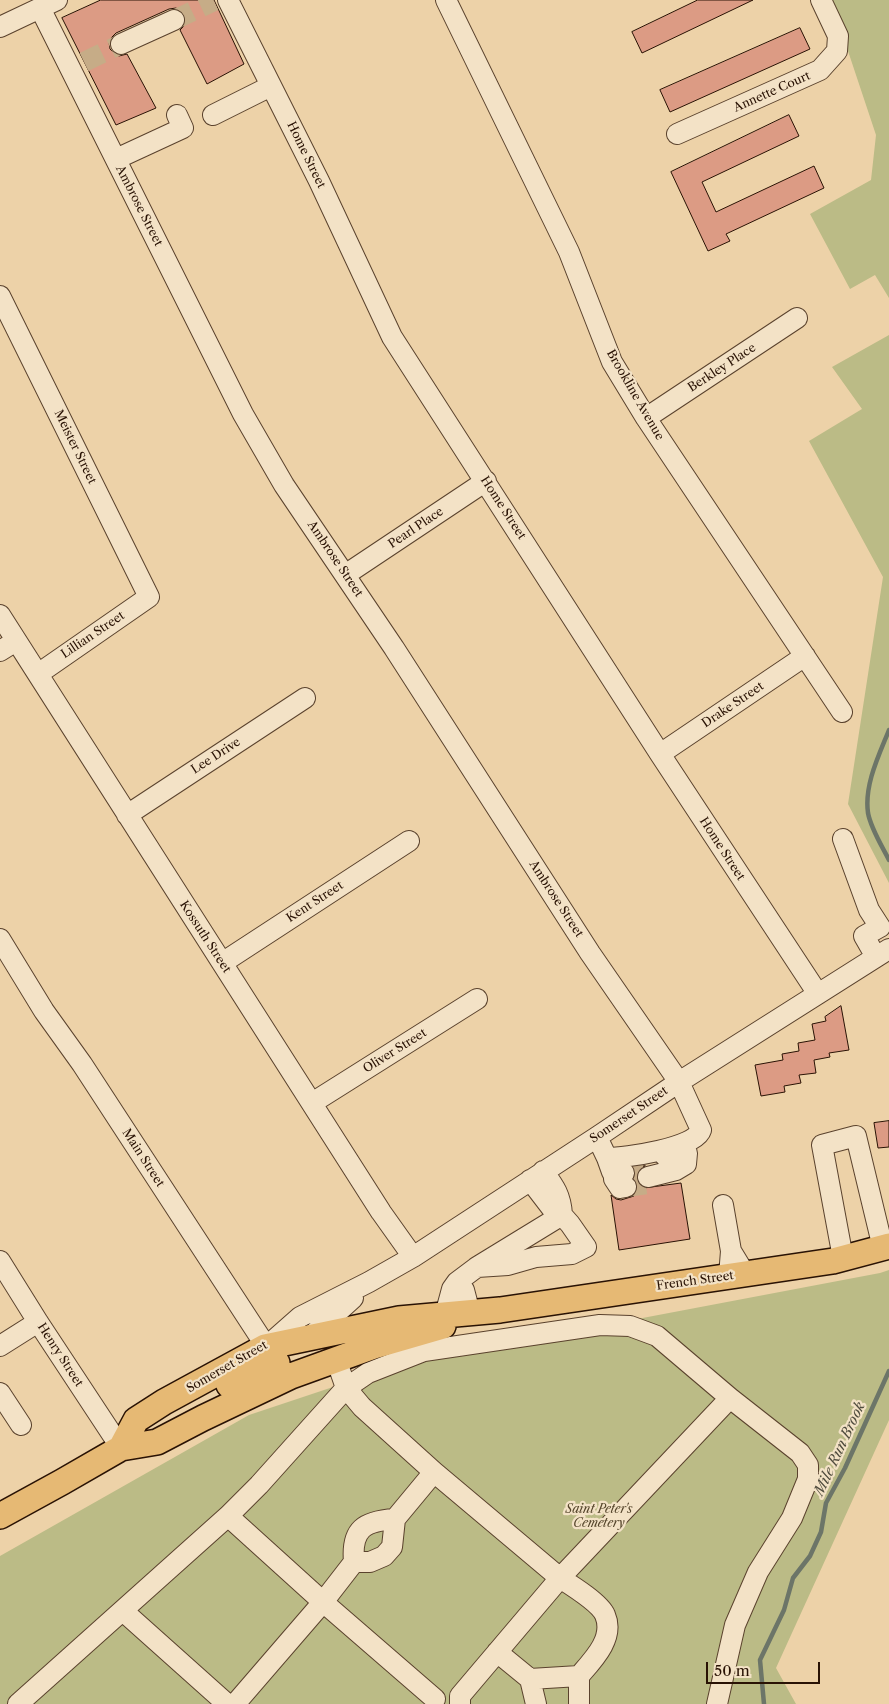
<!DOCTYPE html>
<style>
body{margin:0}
#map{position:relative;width:889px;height:1704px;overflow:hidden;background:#edd2a8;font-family:"Libre Caslon Text",serif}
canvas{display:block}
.scale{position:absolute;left:706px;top:1662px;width:114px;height:22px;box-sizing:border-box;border:2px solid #291204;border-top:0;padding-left:6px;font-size:15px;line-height:18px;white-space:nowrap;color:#291204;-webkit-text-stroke:4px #f3e2c6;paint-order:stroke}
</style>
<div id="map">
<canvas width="889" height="1704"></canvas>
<div class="scale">50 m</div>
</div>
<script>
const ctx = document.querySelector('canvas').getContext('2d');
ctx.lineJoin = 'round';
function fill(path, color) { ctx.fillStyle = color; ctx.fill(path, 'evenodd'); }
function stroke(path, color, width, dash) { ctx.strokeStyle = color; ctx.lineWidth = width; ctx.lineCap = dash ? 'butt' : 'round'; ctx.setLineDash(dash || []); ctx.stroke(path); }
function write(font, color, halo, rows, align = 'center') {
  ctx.font = font + ' "Libre Caslon Text",serif'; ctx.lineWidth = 4.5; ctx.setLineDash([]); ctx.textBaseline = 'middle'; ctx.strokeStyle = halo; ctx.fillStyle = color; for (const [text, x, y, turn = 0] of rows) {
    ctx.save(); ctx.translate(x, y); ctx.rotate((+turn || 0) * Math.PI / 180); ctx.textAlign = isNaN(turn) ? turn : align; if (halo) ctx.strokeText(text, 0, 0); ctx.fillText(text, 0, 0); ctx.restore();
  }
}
fill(new Path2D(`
 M 831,0 L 889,0 L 889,298 L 875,275 L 850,289 L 810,214 L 871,180 L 876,135 Z
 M 889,335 L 889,883 L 848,804 L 883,577 L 809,441 L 862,409 L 832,367 Z
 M 889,1270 L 889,1420 L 776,1668 L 796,1704 L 0,1704 L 0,1556 L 249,1415 L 405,1363 L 880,1273 Z`), '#bbbb86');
stroke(new Path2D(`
 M 889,730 C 879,755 864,785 868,813 C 871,829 882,846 889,860
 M 764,1704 L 760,1660 L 784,1610 L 793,1578 L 810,1556 L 821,1532 L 826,1503 L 845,1468 L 889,1371`), '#6c7568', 4.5);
const building = new Path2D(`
 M 101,0 L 214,0 L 244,64 L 207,84 L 180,30 L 184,26 L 186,22 L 185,16 L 181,11 L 176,8 L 169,9 L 116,33 L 112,37 L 109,42 L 110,49 L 115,54 L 119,56 L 127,54 L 156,108 L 116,125 L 62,18 Z
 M 698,0 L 753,0 L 642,53 L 632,32 Z
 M 800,28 L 810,49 L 670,112 L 660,90 Z
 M 789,115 L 799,136 L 702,182 L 716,212 L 814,166 L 824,188 L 726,234 L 730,241 L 708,251 L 671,172 Z
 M 841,1006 L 849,1050 L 829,1053 L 830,1057 L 814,1060 L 816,1073 L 799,1075 L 801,1083 L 784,1086 L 785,1092 L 761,1096 L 755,1065 L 783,1060 L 782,1054 L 799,1051 L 798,1043 L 815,1040 L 812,1024 L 826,1021 L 825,1017 Z
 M 889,1121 L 889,1147 L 878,1148 L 874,1123 Z
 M 645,1166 L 639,1169 L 637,1173 L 636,1179 L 639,1185 L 644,1188 L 681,1183 L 690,1239 L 619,1250 L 611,1195 L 616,1199 L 621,1200 L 634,1196 L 637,1192 L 638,1186 L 634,1179 L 636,1174 L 634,1167 Z`);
fill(building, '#dc9b84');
stroke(building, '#291204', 1);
stroke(new Path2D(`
 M 174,20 L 214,1
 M 84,62 L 121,44
 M 624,1173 L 647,1169
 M 626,1187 L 649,1184`), '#c6ac87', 20, [20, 10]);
const minor = new Path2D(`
 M 228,0 L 319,181 L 392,337 L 660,754 L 818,994
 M 446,0 L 569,252 L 612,362 L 646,418 L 842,712
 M 40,8 L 243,414 L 284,485 L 394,648 L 590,953 L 679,1082 L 701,1130 C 696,1148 625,1158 607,1158 L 597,1137
 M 0,27 L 57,0
 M 121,44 L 174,20
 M 213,115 L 271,86
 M 677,134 L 820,70 L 837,51 L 838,36 L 821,0
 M 116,159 L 183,128 L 177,115
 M 0,296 L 149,597 L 38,674
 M 646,418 L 797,318
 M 345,575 L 486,481
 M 0,615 L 381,1212 L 413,1257
 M 0,651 L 16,641
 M 660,754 L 805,656
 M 127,815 L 305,698
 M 843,839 L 869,910 L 880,927 L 864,936 L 876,957
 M 0,939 L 44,1011 L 82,1064 L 273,1357
 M 222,963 L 409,841
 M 312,1103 L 477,999
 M 607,1158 L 612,1172 L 624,1173
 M 648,1177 L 676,1170 L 686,1164 L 687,1153 L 665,1156
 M 614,1179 L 620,1188 L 626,1187
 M 530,1180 L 553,1210 L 562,1215 C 561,1195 554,1186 543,1171
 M 723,1205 L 731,1251
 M 843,1258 L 822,1145 L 856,1136 L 883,1248
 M 0,1261 L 38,1322 L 121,1448
 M 729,1276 L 731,1251 L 745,1274
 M 457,1282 L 464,1290 L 470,1313
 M 445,1315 L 452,1289 L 457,1282 L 477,1267 L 508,1265 L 536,1257 L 572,1254 L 586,1247 L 570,1224 L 562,1215 L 477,1267
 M 308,1339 L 353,1298
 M 0,1346 L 38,1322
 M 266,1347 L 300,1317 L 369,1282 L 413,1257 L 597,1137 L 679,1082 L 889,949
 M 0,1393 L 21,1425
 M 434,1472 L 560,1578 L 460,1696 L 460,1704
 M 228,1516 L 323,1602 L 354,1562 C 351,1529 364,1521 395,1519
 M 354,1562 L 370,1562 L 384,1556 L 392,1547 L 395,1519 L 434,1472 L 362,1407 L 346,1388 L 368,1373 L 424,1351 L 600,1325 L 630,1326 L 657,1336 L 730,1398 L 560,1578 C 571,1585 600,1603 605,1615 C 615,1638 593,1660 579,1676 L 579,1704
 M 123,1611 L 227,1704
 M 497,1652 L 530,1679 L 536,1704
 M 530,1679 L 579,1676
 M 18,1704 L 228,1516 L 259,1485 L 346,1388 L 336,1359
 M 235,1704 L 323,1602 L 435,1699
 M 717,1704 L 735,1625 L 758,1572 L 792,1518 L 808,1479 L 808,1465 L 800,1453 L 730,1398`);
const major = new Path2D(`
 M 229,1385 L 277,1363
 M 121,1448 L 136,1420 L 164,1402 L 265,1347 L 399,1319 L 500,1310 L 833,1261 L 889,1246
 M 0,1516 L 62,1482 L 121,1448 L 157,1442 L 203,1418 L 291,1376 L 374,1346 L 443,1326`);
stroke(minor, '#5a422d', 22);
stroke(major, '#291204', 28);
stroke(minor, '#f3e2c6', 20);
stroke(major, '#e6b974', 25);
write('12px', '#291204', '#f3e2c6', [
 ["Annette Court",772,92,-24],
 ["Home Street",306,155,64],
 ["Ambrose Street",139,206,63],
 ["Berkley Place",722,368,-33],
 ["Brookline Avenue",635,395,60],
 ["Meister Street",75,447,64],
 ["Home Street",503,508,57],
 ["Pearl Place",416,528,-34],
 ["Ambrose Street",335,559,56],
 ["Lillian Street",93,635,-34],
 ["Drake Street",733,705,-34],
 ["Lee Drive",216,756,-33],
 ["Home Street",722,849,57],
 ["Ambrose Street",556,899,57],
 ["Kent Street",315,902,-33],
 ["Kossuth Street",205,937,57],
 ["Oliver Street",395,1051,-32],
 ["Somerset Street",629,1115,-34],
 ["Main Street",143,1158,57],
 ["French Street",695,1281,-8],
 ["Henry Street",60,1355,57],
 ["Somerset Street",227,1367,-30]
]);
write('italic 12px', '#55452b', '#f3e2c6', [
 ["Saint Peter's",599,1510],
 ["Cemetery",599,1524]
]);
write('italic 14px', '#504c3e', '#f3e2c6', [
 ["Mile Run Brook",840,1449,-65]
]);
</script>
